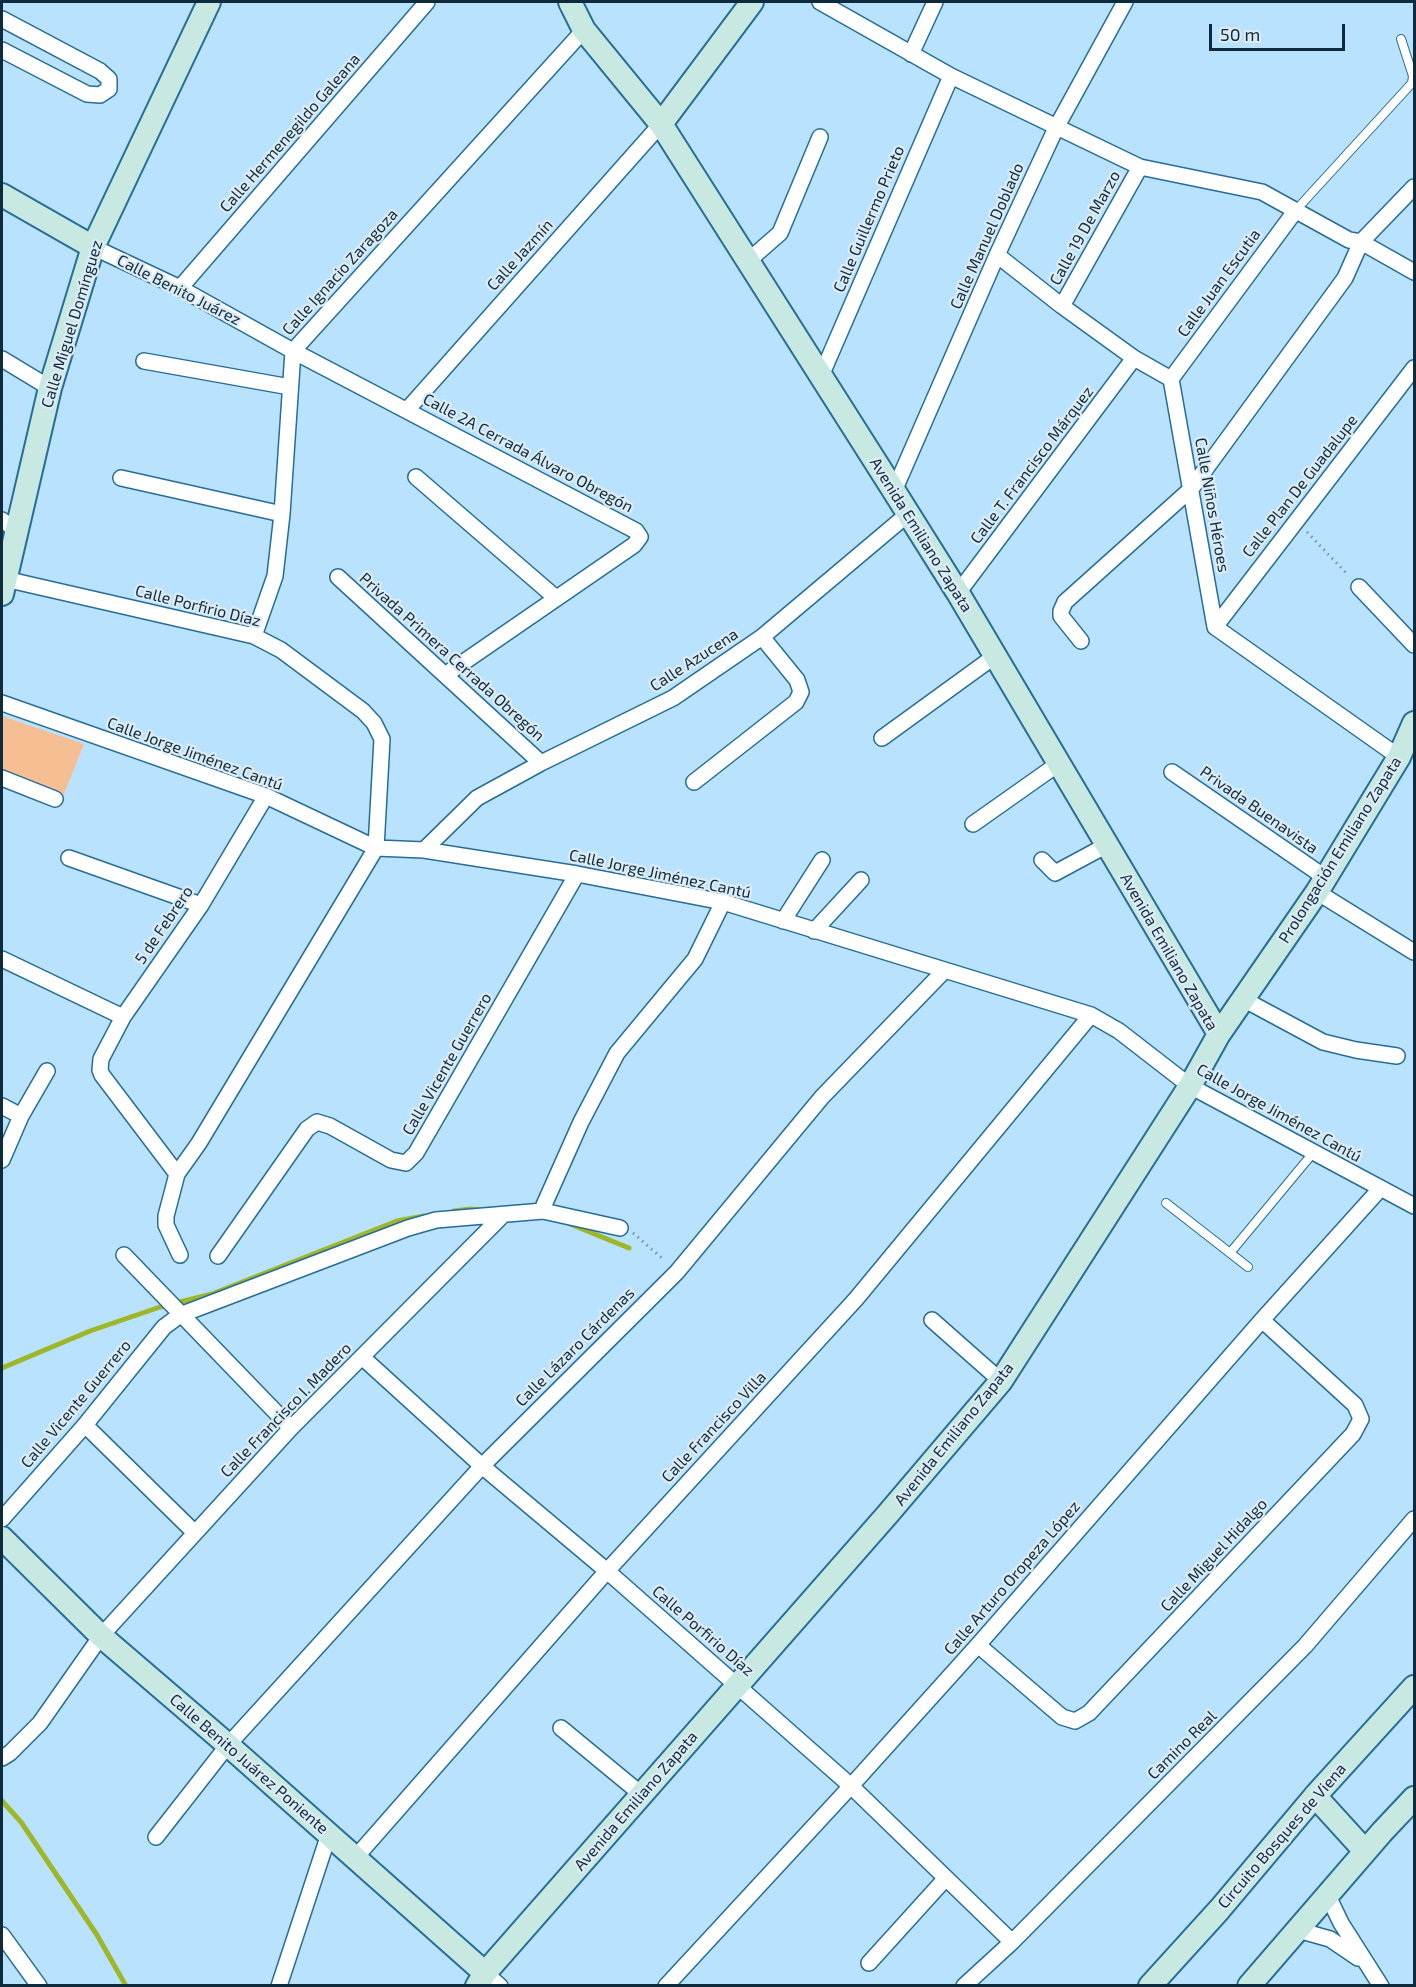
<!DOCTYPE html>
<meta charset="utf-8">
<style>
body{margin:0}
#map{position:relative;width:1416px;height:1987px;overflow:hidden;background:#b9e2fe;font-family:"Exo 2",sans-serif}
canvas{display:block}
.frame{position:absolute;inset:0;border:3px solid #0e2b3d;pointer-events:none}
.scale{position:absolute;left:1209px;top:24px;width:136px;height:27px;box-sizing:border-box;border:3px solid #0e2b3d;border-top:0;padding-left:8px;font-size:18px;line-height:21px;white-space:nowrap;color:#0e2b3d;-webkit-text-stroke:4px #ddebf4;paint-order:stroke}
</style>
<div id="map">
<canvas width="1416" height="1987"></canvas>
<div class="frame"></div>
<div class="scale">50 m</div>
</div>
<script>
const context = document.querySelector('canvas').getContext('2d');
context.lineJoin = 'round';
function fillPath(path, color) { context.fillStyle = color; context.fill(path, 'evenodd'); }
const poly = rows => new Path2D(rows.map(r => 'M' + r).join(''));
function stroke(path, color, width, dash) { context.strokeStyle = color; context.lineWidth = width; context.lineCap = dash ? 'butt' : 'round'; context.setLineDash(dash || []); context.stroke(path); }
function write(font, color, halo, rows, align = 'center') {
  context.font = font + ' "Exo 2",sans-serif'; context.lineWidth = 4.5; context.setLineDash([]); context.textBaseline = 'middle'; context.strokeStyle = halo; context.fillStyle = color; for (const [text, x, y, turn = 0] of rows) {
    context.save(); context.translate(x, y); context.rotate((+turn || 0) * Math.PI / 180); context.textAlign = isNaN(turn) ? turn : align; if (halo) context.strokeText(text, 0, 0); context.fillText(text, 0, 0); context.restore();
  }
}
fillPath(poly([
 [2,716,84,744,62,799,2,771]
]), '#f6be93');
stroke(poly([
 [454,1211,471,1209,480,1210],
 [570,1224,629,1248],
 [2,1368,90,1331,160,1307,212,1294,397,1221,424,1216],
 [2,1801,21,1822,97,1935,126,1986]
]), '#a0b629', 5);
const lane = poly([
 [1296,210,1412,83,1413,76,1401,39],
 [1166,1203,1248,1267],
 [1230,1253,1313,1153]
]);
const street = poly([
 [820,2,951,76,1140,167,1262,192,1349,240,1361,242,1414,272],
 [2,19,100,71,109,79,109,89,100,95,87,94,2,50],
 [911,54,935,2],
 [93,247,180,288,293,351,636,531,640,537,634,545,445,675],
 [997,255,1062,306,1134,358,1171,379,1215,627,1399,757],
 [748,261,780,233,820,137],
 [180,288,427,2],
 [1062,306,1140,167],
 [2,359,50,388],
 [144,361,290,387],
 [821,376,951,76],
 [1171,379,1296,210],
 [407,410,661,124],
 [416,477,556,598],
 [121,478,282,514],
 [894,491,997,255,1056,128,1125,2],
 [2,520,16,530],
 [338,577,541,763],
 [5,579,254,636,281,650,363,711,374,723,382,739,376,848,199,1143,177,1174,166,1216,166,1225,180,1255],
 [1359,587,1414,645],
 [958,593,1134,358],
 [1215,627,1414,368],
 [254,636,275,576,282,514,293,351,584,30],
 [1081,641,1061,616,1061,611,1065,602,1191,489,1345,278,1361,242,1414,187],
 [2,703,266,796,376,848,424,850,577,874,723,902,1091,1015,1119,1031,1190,1086,1414,1206],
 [882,738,995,656],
 [1172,772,1326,878],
 [2,778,55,799],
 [694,782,796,702,801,692,797,680,762,637],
 [973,824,1058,764],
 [424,850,477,798,541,763,673,698,762,637,908,514],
 [69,858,201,905],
 [1042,860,1055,873,1107,845],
 [1317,892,1414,952],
 [783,921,822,860],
 [814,931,861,880],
 [2,959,123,1017],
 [1243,999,1323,1042,1356,1050,1397,1056],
 [2,1106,21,1116],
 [2,1160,21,1116,47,1071],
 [177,1174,102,1075,100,1070,101,1059,123,1017,201,905,266,796],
 [543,1211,544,1205,581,1122,617,1053,695,959,723,902],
 [124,1255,291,1428],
 [218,1256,307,1129,317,1122,330,1126,391,1160,406,1163,416,1153,577,874],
 [932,1320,1001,1381],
 [362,1357,482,1466,607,1571,851,1786,1012,1942],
 [85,1425,195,1533],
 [2,1519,85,1425,164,1327,180,1315,408,1228,436,1220,543,1211,620,1228],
 [978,1645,1062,1717,1075,1721,1089,1713,1353,1434,1361,1419,1355,1405,1262,1320],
 [561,1728,641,1794],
 [2,1758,10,1753,40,1723,101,1636,291,1428,503,1215],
 [156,1837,228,1745,482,1466,677,1272,822,1097,944,971],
 [356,1857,607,1571,856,1299,1091,1015],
 [1328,1896,1341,1923,1381,1986],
 [1298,1930,1330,1939,1358,1958],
 [2,1935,39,1986],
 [869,1963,946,1878],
 [485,1973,500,1986],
 [279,1986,329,1834],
 [666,1986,851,1786,978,1645,1262,1320,1380,1189],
 [964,1986,1012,1942,1305,1646,1414,1519]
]);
const secondary = poly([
 [570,2,584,30,661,124,894,491,958,593,1219,1034],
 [661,124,752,2],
 [2,195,93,247],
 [2,594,50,388,93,247,209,2],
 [2,1538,101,1636,228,1745,485,1973],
 [1315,1796,1365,1851],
 [477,1986,485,1973,887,1515,1001,1381,1190,1086,1219,1034,1317,892,1399,757,1414,723],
 [1150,1986,1219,1910,1315,1796,1414,1687],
 [1249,1986,1382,1832,1414,1798]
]);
stroke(lane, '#266d97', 10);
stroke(street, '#266d97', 18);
stroke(secondary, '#266d97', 26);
stroke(poly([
 [1307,532,1348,575],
 [633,1233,664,1260]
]), '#7195ad', 3, [1.5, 4.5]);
stroke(lane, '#fff', 8);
stroke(street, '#fff', 15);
stroke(secondary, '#c8e8e2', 22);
write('16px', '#0e2b3d', '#ddebf4', [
 ["Calle Hermenegildo Galeana",290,133,-49],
 ["Calle Guillermo Prieto",869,219,-67],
 ["Calle 19 De Marzo",1085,228,-61],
 ["Calle Manuel Doblado",987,236,-66],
 ["Calle Jazmín",520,255,-48],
 ["Calle Ignacio Zaragoza",340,272,-48],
 ["Calle Juan Escutia",1219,283,-54],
 ["Calle Benito Juárez",179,290,27],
 ["Calle Miguel Domínguez",72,324,-73],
 ["Calle 2A Cerrada Álvaro Obregón",528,453,28],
 ["Calle T. Francisco Márquez",1032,465,-53],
 ["Calle Plan De Guadalupe",1300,486,-52],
 ["Calle Niños Héroes",1212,505,80],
 ["Avenida Emiliano Zapata",921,535,58],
 ["Calle Porfirio Díaz",198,606,14],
 ["Privada Primera Cerrada Obregón",452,657,42],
 ["Calle Azucena",694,660,-33],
 ["Calle Jorge Jiménez Cantú",195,754,20],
 ["Privada Buenavista",1259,810,35],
 ["Prolongación Emiliano Zapata",1340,850,-58],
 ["Calle Jorge Jiménez Cantú",660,874,12],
 ["5 de Febrero",164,925,-56],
 ["Avenida Emiliano Zapata",1169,952,60],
 ["Calle Vicente Guerrero",447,1064,-60],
 ["Calle Jorge Jiménez Cantú",1279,1113,29],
 ["Calle Lázaro Cárdenas",575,1347,-45],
 ["Calle Vicente Guerrero",76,1404,-50],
 ["Calle Francisco I. Madero",286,1410,-46],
 ["Calle Francisco Villa",714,1427,-47],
 ["Avenida Emiliano Zapata",954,1434,-51],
 ["Calle Miguel Hidalgo",1214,1555,-47],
 ["Calle Arturo Oropeza López",1012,1578,-49],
 ["Calle Porfirio Díaz",703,1631,41],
 ["Camino Real",1182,1745,-45],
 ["Calle Benito Juárez Poniente",249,1764,41],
 ["Avenida Emiliano Zapata",636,1801,-49],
 ["Circuito Bosques de Viena",1282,1836,-49]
]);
</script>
